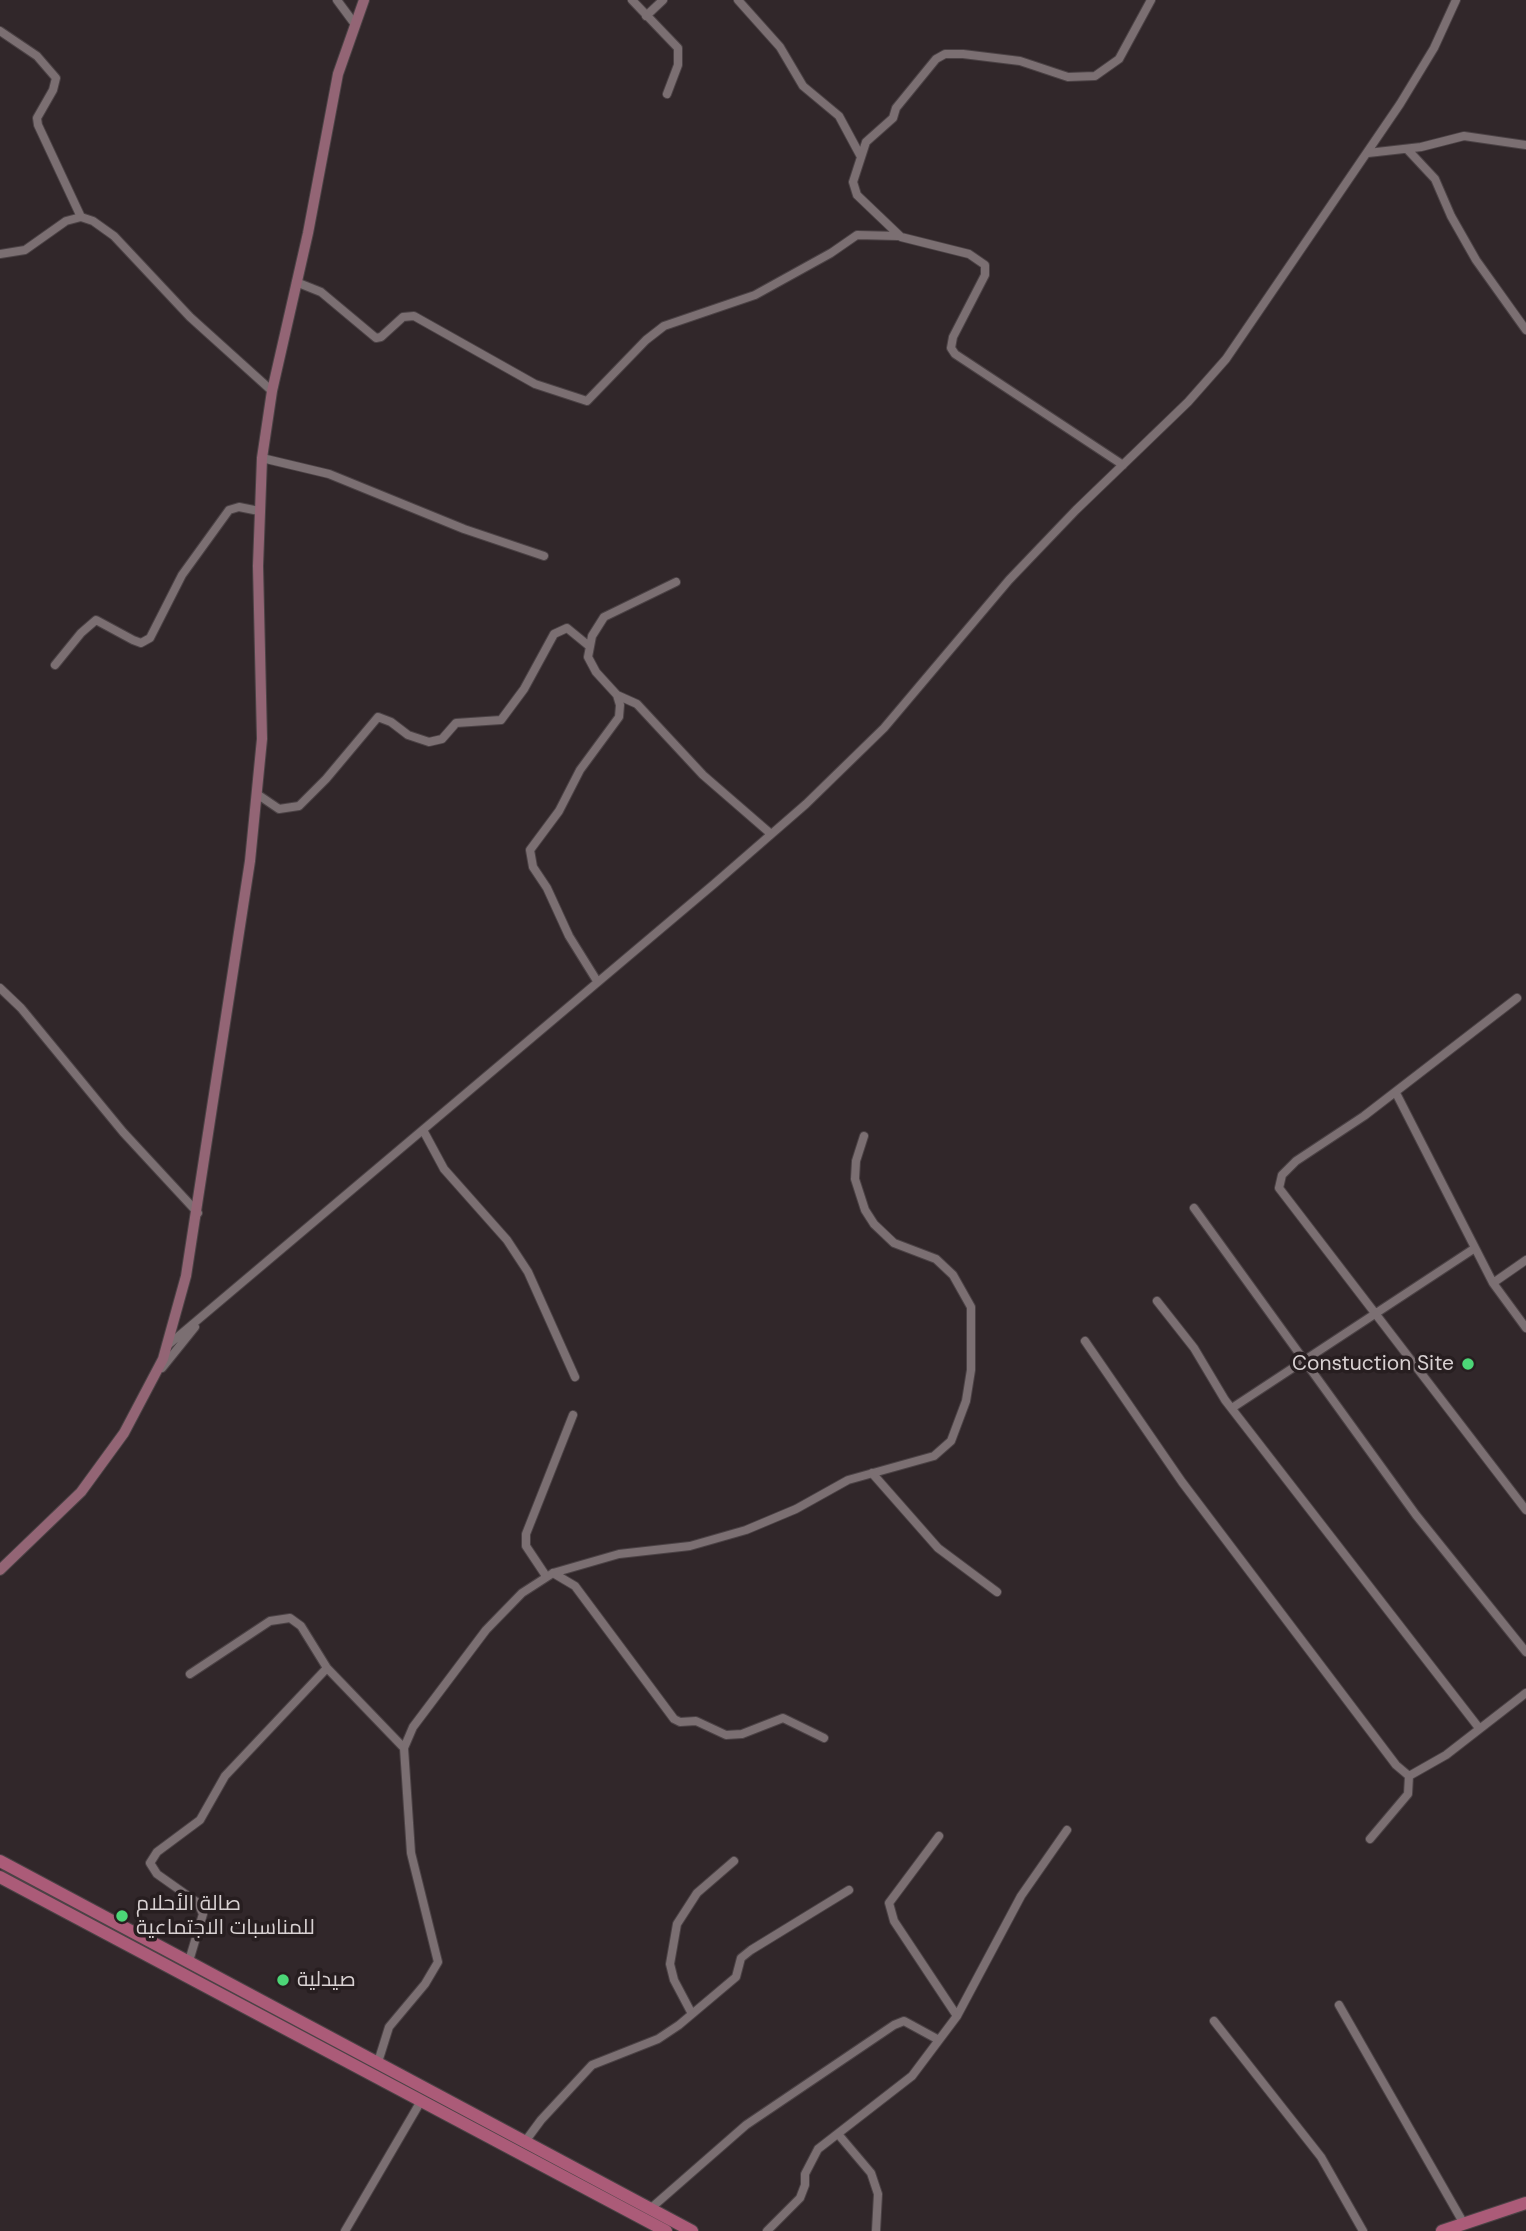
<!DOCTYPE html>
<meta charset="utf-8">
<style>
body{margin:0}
canvas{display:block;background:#31272a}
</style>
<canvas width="1526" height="2231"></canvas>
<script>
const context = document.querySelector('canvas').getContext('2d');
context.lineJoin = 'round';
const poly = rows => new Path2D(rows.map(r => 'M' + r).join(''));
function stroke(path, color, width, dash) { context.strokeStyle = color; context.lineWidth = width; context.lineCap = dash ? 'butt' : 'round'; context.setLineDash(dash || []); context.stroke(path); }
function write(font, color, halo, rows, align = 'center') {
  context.font = font + ' "DM Sans",Cairo,sans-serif'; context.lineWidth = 7; context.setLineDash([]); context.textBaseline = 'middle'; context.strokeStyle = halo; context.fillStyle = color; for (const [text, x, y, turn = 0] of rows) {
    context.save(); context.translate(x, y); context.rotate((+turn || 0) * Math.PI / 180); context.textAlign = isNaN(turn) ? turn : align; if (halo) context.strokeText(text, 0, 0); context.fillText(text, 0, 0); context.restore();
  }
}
const street = poly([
 [337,0,354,23],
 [632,0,678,48,678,65,667,94],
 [738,0,780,47,803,86,839,116,860,155],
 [646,16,663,0],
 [0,31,37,56,56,78,53,90,37,118,38,125,81,217],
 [1407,149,1435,179,1451,216,1476,260,1526,330],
 [1368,153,1421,147,1464,136,1526,145],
 [0,254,25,250,66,221,81,217,93,221,114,236,190,317,272,391],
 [296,282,321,292,376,338,381,337,403,317,414,316,535,384,587,401,646,340,664,326,755,295,831,253,857,235,898,236],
 [262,458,329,474,464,529,544,556],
 [1123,465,955,354,951,348,953,337,985,275,985,265,969,254,901,237,857,195,853,182,866,142,893,118,896,108,936,59,945,54,963,54,1020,61,1068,77,1095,76,1119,59,1151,0],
 [676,582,604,617,592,636,588,657,596,672,617,695,637,704,703,775,771,834],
 [55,665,81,633,96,620,133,640,141,643,150,638,182,575,229,510,239,507,259,511],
 [257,794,279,809,299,806,326,779,378,717,391,722,408,735,429,742,442,739,456,723,501,720,524,689,554,634,567,628,589,646],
 [597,981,569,936,547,888,533,867,530,850,559,811,580,770,619,717,620,705,617,695],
 [0,988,21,1008,123,1132,198,1213],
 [1517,998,1364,1116,1296,1161,1282,1175,1279,1188,1526,1510],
 [1396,1093,1493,1283,1526,1328],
 [423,1130,444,1169,507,1240,528,1272,575,1377],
 [1194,1208,1416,1515,1526,1652],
 [1493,1283,1526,1260],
 [1157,1301,1194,1348,1225,1400,1479,1728],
 [1085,1341,1182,1482,1396,1765,1409,1776],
 [168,1345,714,884,806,804,884,728,1009,580,1076,510,1188,402,1226,359,1400,104,1434,48,1456,0],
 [162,1368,195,1327],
 [1232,1408,1475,1248],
 [872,1473,938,1548,997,1592],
 [553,1573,575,1586,674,1719,680,1722,696,1721,726,1735,742,1734,783,1718,824,1738],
 [546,1576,526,1546,526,1534,573,1415],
 [190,1674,270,1621,290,1618,301,1626,327,1668,404,1748],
 [939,1836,889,1903,894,1921,957,2016],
 [1370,1839,1408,1794,1409,1776,1446,1755,1526,1693],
 [189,1961,203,1914,198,1903,157,1874,150,1863,157,1852,200,1820,225,1776,327,1668],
 [1339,2005,1464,2224],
 [692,2014,674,1980,670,1964,677,1924,697,1893,734,1861],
 [1214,2021,1321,2157,1363,2231],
 [378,2062,389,2027,425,1984,438,1962,411,1853,404,1748,413,1727,486,1630,522,1593,553,1573,619,1554,690,1546,746,1530,796,1509,848,1480,934,1456,951,1441,966,1401,971,1370,971,1307,953,1275,936,1259,894,1243,874,1224,865,1210,855,1179,856,1161,864,1136],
 [838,2134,871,2173,878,2194,876,2231],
 [524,2143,541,2120,592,2065,658,2039,679,2025,736,1977,741,1958,751,1950,849,1890],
 [650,2209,746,2125,894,2025,904,2021,937,2039],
 [345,2231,421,2101],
 [767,2231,800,2198,805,2185,805,2174,818,2149,912,2076,957,2016,1021,1896,1067,1830]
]);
const secondary = poly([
 [0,1570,81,1492,124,1433,163,1359,186,1276,250,861,262,739,258,566,262,458,272,391,308,233,338,74,364,0]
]);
const primary = poly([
 [0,1861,692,2231],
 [0,1877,666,2231],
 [1442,2231,1526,2203]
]);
stroke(street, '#4b4245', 10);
stroke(secondary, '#4b4245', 12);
stroke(primary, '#4b4245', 14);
stroke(street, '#7b6f72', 8);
stroke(secondary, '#936575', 10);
stroke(primary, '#ab5b78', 12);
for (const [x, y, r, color] of [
 [1468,1364,7,"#4cd677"],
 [122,1916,7,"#4cd677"],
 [283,1980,7,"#4cd677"]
]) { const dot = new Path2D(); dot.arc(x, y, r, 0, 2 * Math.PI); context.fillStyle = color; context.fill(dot); stroke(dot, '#271e20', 2.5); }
write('21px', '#d8d1d2', '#271e20', [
 ["Constuction Site",1454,1364,"right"],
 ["صالة الأحلام",136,1904],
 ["للمناسبات الاجتماعية",136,1928],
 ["صيدلية",297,1980]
], 'left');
</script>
